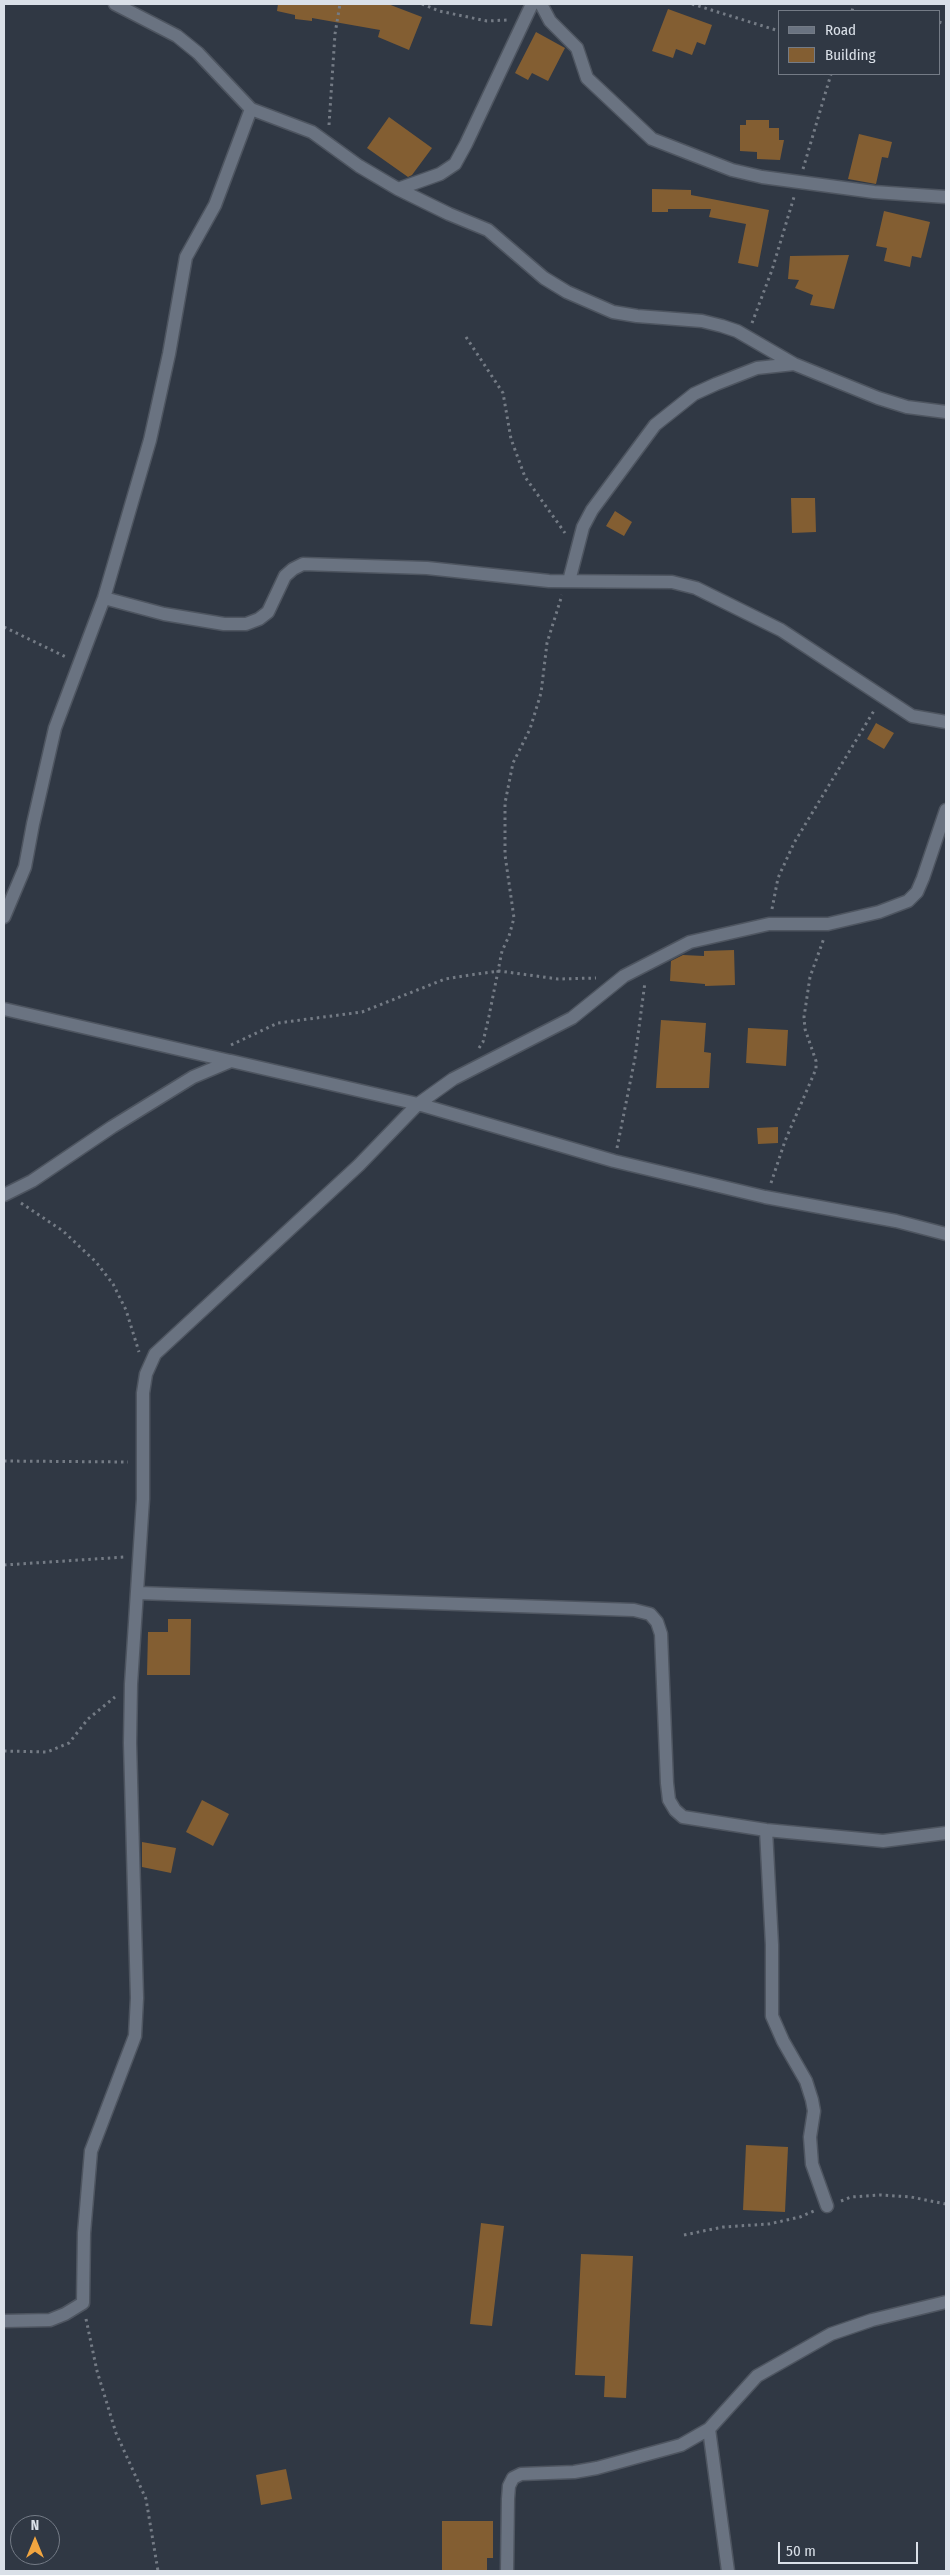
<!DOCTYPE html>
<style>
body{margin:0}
#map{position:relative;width:950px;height:2575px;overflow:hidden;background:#303844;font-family:"Fira Sans Condensed",sans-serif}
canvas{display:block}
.frame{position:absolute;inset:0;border:5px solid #dae0e8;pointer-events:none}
.legend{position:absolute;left:778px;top:10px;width:162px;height:65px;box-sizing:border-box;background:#303844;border:1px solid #747b86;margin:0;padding:6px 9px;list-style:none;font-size:15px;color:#dae0e8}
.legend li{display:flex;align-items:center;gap:10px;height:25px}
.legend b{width:25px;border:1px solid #747b86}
.north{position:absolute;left:10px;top:2515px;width:50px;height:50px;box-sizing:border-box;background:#303844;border:1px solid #747b86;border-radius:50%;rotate:0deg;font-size:14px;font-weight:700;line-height:20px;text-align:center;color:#dae0e8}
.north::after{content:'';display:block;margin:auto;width:18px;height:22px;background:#f1a540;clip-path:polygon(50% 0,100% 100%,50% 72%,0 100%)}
.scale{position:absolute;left:778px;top:2542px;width:140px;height:22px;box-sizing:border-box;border:2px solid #dae0e8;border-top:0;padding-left:6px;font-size:15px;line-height:18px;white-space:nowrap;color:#dae0e8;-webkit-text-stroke:4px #303844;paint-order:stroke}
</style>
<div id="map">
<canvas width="950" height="2575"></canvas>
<div class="frame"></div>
<ul class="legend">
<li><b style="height:6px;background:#6a7381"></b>Road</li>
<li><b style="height:14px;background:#835e32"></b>Building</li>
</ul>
<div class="north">N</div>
<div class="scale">50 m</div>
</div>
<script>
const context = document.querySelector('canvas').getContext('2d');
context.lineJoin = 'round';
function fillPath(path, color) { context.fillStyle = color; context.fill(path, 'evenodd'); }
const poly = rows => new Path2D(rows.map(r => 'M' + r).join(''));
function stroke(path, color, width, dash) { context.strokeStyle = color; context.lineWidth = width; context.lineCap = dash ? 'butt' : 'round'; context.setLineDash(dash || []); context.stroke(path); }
fillPath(poly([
 [278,4,388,4,422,17,409,50,378,37,380,30,312,18,312,21,295,19,295,15,277,11],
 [668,9,712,25,705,45,697,42,692,55,676,49,673,58,652,51],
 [536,32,565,48,548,81,532,73,528,80,515,73],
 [389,117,432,148,412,175,408,177,367,148],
 [746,120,769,120,769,128,779,128,779,140,784,140,780,160,757,159,757,152,740,151,740,125,746,125],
 [859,134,892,142,888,158,882,157,876,184,848,179],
 [652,189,691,190,691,195,769,210,758,267,738,263,746,224,709,217,711,209,668,209,668,212,652,212],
 [884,211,930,222,921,258,912,256,910,267,884,261,887,248,876,246],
 [849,255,834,309,810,305,813,295,795,288,799,280,788,279,790,256],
 [791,498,815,498,816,532,792,533],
 [615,511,632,522,624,536,606,526],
 [876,723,894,733,884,749,867,739],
 [734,950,735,985,705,986,705,984,670,981,671,961,683,955,704,956,704,951],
 [661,1020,706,1023,704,1052,711,1053,709,1088,656,1088],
 [748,1028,788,1030,786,1066,746,1063],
 [778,1127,778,1143,758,1144,757,1128],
 [168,1619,191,1619,190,1675,147,1675,148,1632,168,1632],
 [202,1800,229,1814,213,1846,186,1832],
 [142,1842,176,1848,171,1873,142,1867],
 [746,2145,788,2147,785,2212,743,2210],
 [481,2223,504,2226,492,2326,470,2324],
 [581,2254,633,2256,626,2398,604,2397,605,2376,575,2375],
 [286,2469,292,2499,261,2505,256,2475],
 [442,2521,493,2521,493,2558,487,2558,487,2571,442,2571]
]), '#835e32');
const minor = poly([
 [115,4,177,36,198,53,251,109,312,132,359,166,398,189,449,214,488,230,544,278,567,292,613,312,637,316,702,321,722,326,737,331,794,364,878,398,907,407,946,412],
 [541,4,550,21,577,48,587,78,652,139,732,170,762,177,874,192,946,197],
 [398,189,440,174,455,164,466,144,532,4],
 [569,581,583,527,592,510,655,425,694,394,716,384,757,368,794,364],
 [104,598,164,614,224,624,246,624,259,619,268,612,285,576,293,569,303,564,427,568,549,581,672,582,696,588,781,630,912,716,946,722],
 [4,917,25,867,33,824,55,728,104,598,150,440,169,354,186,257,215,205,251,109],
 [4,1009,230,1061],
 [4,1195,32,1181,112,1127,193,1077,231,1061,418,1104,614,1161,765,1197,896,1221,946,1234],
 [138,1593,634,1610,650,1614,657,1622,661,1634,667,1783,669,1800,675,1810,683,1817,766,1830,883,1841,946,1833],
 [766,1830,772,1945,772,2016,783,2041,806,2081,812,2100,814,2111,810,2137,812,2164,827,2206],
 [4,2321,50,2320,65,2314,83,2303,84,2233,91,2151,135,2036,137,1998,130,1743,131,1684,143,1499,143,1393,146,1374,155,1354,359,1165,418,1104,453,1079,572,1018,624,976,690,942,769,924,828,924,879,912,908,901,917,892,923,878,946,810],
 [709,2429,728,2571],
 [507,2571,508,2499,509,2486,513,2478,521,2474,574,2472,597,2468,681,2445,709,2429,757,2376,831,2334,872,2320,946,2302]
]);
stroke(minor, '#4e5560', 15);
stroke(poly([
 [422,4,439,11,487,21,507,20],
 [692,4,779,31],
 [852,11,854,4],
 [939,22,946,24],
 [329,125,335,34,340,4],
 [803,169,831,74],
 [752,323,772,270,794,197],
 [466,337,503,393,511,439,525,477,565,533],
 [4,627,66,657],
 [772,909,778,878,794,843,875,709],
 [231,1045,278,1023,362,1012,445,979,470,975,499,971,558,979,596,978],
 [479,1048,483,1042,489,1016,502,951,509,936,514,918,505,855,505,803,513,763,530,729,541,693,547,643,562,595],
 [617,1148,635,1058,645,982],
 [771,1183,785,1141,816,1069,816,1061,805,1029,804,1017,810,977,824,938],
 [21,1203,63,1231,96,1262,113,1284,126,1310,139,1352],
 [4,1461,128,1462],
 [4,1565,125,1557],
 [4,1751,47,1752,69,1743,88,1719,115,1697],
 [841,2201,851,2197,880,2195,911,2197,946,2204],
 [684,2235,723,2227,769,2224,800,2217,814,2211],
 [86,2319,97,2371,116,2433,146,2499,158,2571]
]), '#747b85', 3, [2.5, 4]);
stroke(minor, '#6a7381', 12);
</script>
